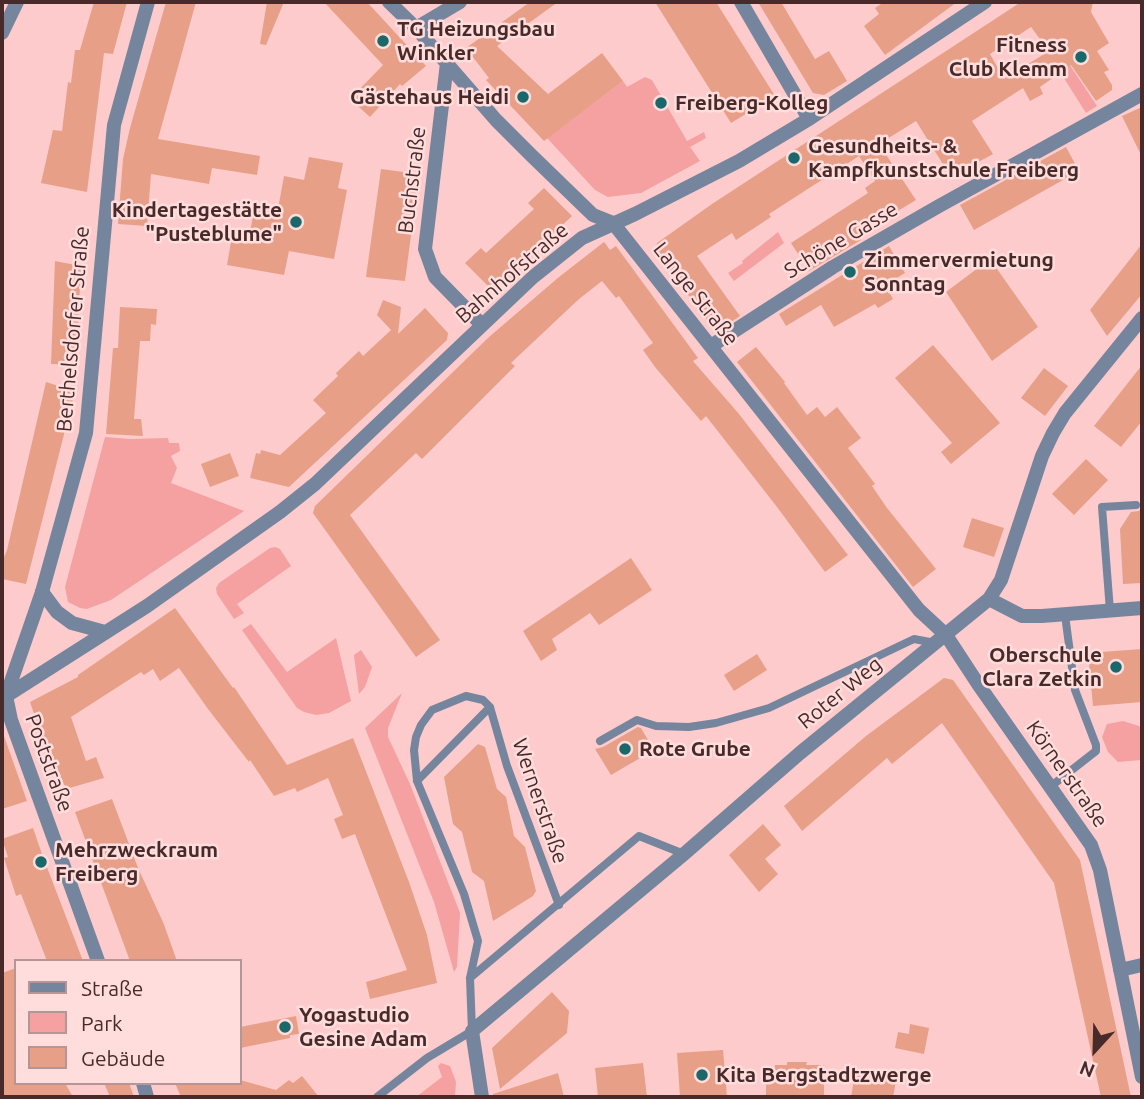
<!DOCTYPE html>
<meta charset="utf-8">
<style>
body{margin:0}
#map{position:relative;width:1144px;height:1099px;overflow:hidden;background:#fdcbcb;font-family:Ubuntu,sans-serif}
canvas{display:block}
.frame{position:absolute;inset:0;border:4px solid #492a2b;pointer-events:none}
.legend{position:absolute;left:14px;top:959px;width:228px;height:126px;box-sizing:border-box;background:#fdd;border:2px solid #b69596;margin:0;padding:9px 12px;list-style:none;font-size:21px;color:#492a2b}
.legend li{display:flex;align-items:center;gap:14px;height:35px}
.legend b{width:35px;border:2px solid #b69596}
.north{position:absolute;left:1060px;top:1015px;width:70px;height:70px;-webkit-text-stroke:5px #fdd;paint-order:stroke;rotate:202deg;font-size:19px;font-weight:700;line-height:28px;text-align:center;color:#492a2b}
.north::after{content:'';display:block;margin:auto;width:24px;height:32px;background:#492a2b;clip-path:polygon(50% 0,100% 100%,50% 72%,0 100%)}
</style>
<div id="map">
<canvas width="1144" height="1099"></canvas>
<div class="frame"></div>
<ul class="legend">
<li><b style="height:9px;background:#75859e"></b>Straße</li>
<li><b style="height:19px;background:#f5a0a1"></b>Park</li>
<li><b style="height:19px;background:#e89f88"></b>Gebäude</li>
</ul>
<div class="north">N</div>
</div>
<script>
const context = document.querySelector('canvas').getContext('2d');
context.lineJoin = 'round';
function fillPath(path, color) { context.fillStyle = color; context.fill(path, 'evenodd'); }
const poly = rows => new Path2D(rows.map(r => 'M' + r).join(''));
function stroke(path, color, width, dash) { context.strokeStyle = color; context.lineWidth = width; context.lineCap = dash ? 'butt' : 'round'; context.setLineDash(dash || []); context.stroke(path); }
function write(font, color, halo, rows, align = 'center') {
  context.font = font + ' Ubuntu,sans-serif'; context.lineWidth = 5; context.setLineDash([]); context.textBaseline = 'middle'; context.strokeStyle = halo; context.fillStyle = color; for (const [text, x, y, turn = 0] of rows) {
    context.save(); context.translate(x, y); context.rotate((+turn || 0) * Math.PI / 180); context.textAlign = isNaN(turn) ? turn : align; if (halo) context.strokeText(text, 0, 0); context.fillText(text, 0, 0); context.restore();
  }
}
fillPath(poly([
 [1052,38,1097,106,1086,113,1043,45],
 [645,77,652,80,687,141,704,132,706,138,690,147,700,161,641,193,608,197,595,190,547,138,623,81,627,87],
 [778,232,784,243,734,281,728,273,743,263,742,261],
 [105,437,130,439,168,438,169,443,179,443,180,451,171,456,177,468,171,483,244,511,111,600,87,609,80,608,68,602,65,587],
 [275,547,280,549,291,566,237,604,244,613,234,619,217,594,216,588,219,583,270,548],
 [251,624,287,672,336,638,351,701,329,713,316,715,304,712,297,708,242,630],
 [361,650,372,667,365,687,359,694,354,655],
 [402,693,388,728,388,737,410,784,460,913,457,967,454,972,434,902,365,728],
 [1123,721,1139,726,1142,730,1141,760,1118,762,1108,752,1102,737,1107,724],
 [441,1063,450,1066,456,1082,455,1097,416,1097,442,1077,438,1066]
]), '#f5a0a1');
fillPath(poly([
 [94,2,127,2,113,54,104,53,87,192,41,183,53,130,62,131,68,82,71,83,75,50,80,50],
 [166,2,196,2,158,139,260,156,257,175,212,168,209,184,151,174,147,226,118,224,123,159,130,128],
 [267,2,284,2,266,45,260,44],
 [324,2,367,2,426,66,402,86,400,84,370,117,350,99,383,65],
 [530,2,558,2,497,46,548,94,602,53,623,81,544,141,486,80,489,78,466,48],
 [655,2,716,2,775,96,731,123],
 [758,2,781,2,815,59,829,51,847,81,824,95,813,93],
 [884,2,957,2,885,55,864,26,879,14,875,8],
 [1021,2,1093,2,1091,12,1109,43,1097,51,1109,70,1104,72,1112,85,1112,90,1096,101,1071,65,1040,87,1043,94,1030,101,1023,88,972,121,993,154,951,177,916,121,879,144,916,200,858,235,861,240,809,271,791,243,868,193,865,188,875,181,859,156,769,214,771,217,736,240,732,233,697,256,740,316,716,332,656,252,657,243,712,204],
 [1031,27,1049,51,1004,79,990,54],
 [1142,107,1142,157,1122,116],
 [1066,147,1079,171,974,230,960,205],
 [309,157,343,163,338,188,347,190,334,259,289,251,284,275,227,265,232,236,249,239,255,204,278,209,284,176,304,180],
 [381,169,419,174,405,281,366,277],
 [544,188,572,216,497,287,489,287,465,263,481,248,486,253,534,209,528,203],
 [604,242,610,250,616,246,698,358,693,361,739,414,848,555,825,572,777,507,706,416,701,421,655,367,643,350,653,343,619,296,616,298,602,281,579,299,511,363,515,366,422,459,416,453,350,515,440,640,416,657,313,513,315,506,489,337,559,277],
 [1142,244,1142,294,1107,336,1090,310],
 [889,246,905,273,885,285,893,299,878,308,875,304,834,327,821,305,786,326,779,314],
 [990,259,1038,327,992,361,946,292],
 [55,261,81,266,76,365,51,364],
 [383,300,401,307,398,334,425,308,448,333,447,340,289,487,250,478,256,453,260,454,261,450,280,455,326,413,313,400,338,376,336,373,359,351,363,356,391,330,377,315],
 [120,307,157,309,156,325,151,324,150,341,140,341,134,419,141,419,143,436,106,434,113,348,118,348],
 [933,345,1000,423,951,464,941,452,952,443,895,378],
 [756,347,785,382,784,383,807,415,817,407,825,417,837,407,861,438,848,448,875,484,872,486,887,508,936,569,913,587,737,362],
 [1142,365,1142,421,1121,447,1094,426],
 [1044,368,1068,386,1045,416,1021,398],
 [46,382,75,391,26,584,2,579,2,562,7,550],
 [230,453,239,476,210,487,201,464],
 [1086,459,1108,480,1074,515,1052,494],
 [1142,507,1142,583,1123,584,1120,529,1131,512,1139,511],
 [972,518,1004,528,994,557,963,547],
 [631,558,652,590,599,625,590,613,552,639,557,650,541,661,523,631],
 [175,608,233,688,234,687,287,765,353,738,409,882,427,935,437,983,370,999,366,982,407,970,355,834,342,839,334,819,343,815,328,778,297,792,295,788,274,796,250,760,249,762,208,709,179,668,160,681,153,669,144,675,141,672,71,717,86,761,96,757,104,778,66,789,59,772,55,774,30,702,78,677,78,675],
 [1142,649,1142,702,1093,706,1088,653],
 [757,654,767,670,734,691,724,675],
 [944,678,953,680,1080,860,1131,1097,1101,1097,1054,883,942,723,892,764,887,758,802,831,784,806,866,736],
 [638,727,641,728,654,750,611,775,595,749,603,747],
 [4,736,27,801,2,809,2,737],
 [478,744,485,747,497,789,506,797,514,836,525,847,536,891,533,896,493,921,484,881,472,872,462,832,453,824,444,777],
 [112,799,138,868,163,922,177,961,130,961,75,812],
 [763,824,781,845,765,859,778,874,759,892,729,855],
 [33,828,43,857,83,961,47,961,21,894,16,896,4,858,8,857,2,839],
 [16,968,16,1083,65,1083,73,1097,2,1097,2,973],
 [552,992,569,1011,567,1033,500,1089,492,1048],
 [296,1016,299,1034,290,1035,290,1038,240,1048,240,1027],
 [910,1024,929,1028,924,1054,895,1048,898,1032,909,1034],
 [723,1050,727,1097,680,1097,677,1053],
 [787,1062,807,1062,806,1065,824,1065,824,1096,766,1096,766,1081,775,1081,775,1065,787,1065],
 [643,1063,647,1097,598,1097,595,1068],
 [856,1069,887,1075,886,1079,896,1081,893,1097,851,1097],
 [558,1073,564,1097,493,1097,493,1094],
 [302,1076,319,1097,181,1097,175,1083,240,1083,240,1080,276,1090,289,1080,293,1083],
 [104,1083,129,1083,134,1097,110,1097]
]), '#e89f88');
stroke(poly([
 [1110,611,1102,507,1136,505],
 [600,741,637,720,656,726,689,727,716,723,769,708,914,639,935,643],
 [417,781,490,707],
 [1050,787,1096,751,1096,745,1075,690,1065,615],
 [470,978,639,836,684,854],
 [377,1097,427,1058,472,1031,470,978,478,941,464,894,417,781,414,750,416,737,421,725,432,710,466,696,483,700,490,707,507,766,559,905]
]), '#75859e', 8);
stroke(poly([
 [389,2,416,28,496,120,532,156,593,215,613,223,919,610,946,635,978,684,1091,845,1100,870,1142,1077],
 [741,2,809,119],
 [416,28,460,2],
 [2,33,17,2],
 [447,63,425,249,435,277,481,324],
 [711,346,833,267,939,206,1142,94],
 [42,592,57,612,72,623,105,632],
 [989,599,1022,616,1042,616,1142,608],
 [98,961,11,720,6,696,147,606,280,512,315,484,533,277,582,238,635,214,739,161,809,119,985,2],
 [1120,970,1142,965],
 [143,1083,147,1097],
 [482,1097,472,1031,684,854,800,753,989,599,1001,580,1042,456,1053,433,1065,413,1142,318]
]), '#75859e', 14);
stroke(poly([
 [2,700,6,696,42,592,86,433,114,125,148,2]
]), '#75859e', 14);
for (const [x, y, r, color] of [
 [383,41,7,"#1a686a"],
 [1081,57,7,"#1a686a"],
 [523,97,7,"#1a686a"],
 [661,103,7,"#1a686a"],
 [794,158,7,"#1a686a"],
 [296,222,7,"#1a686a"],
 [850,272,7,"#1a686a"],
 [1116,667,7,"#1a686a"],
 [625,749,7,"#1a686a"],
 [41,862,7,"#1a686a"],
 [285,1027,7,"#1a686a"],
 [702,1075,7,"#1a686a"]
]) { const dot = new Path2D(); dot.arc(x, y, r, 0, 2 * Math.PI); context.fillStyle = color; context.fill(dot); stroke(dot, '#fdd', 2.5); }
write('bold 21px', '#492a2b', '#fdd', [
 ["TG Heizungsbau",397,29],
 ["Winkler",397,53],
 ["Fitness",1067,45,"right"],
 ["Club Klemm",1067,69,"right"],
 ["Gästehaus Heidi",509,97,"right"],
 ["Freiberg-Kolleg",675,103],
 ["Gesundheits- &",808,146],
 ["Kampfkunstschule Freiberg",808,170],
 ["Kindertagestätte",282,210,"right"],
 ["\"Pusteblume\"",282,234,"right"],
 ["Zimmervermietung",864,260],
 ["Sonntag",864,284],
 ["Oberschule",1102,655,"right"],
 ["Clara Zetkin",1102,679,"right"],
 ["Rote Grube",639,749],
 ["Mehrzweckraum",55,850],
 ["Freiberg",55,874],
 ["Yogastudio",299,1015],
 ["Gesine Adam",299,1039],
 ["Kita Bergstadtzwerge",716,1075]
], 'left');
write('21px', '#492a2b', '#fdd', [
 ["Buchstraße",412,180,-83],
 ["Schöne Gasse",841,240,-31],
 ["Bahnhofstraße",512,273,-41],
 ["Lange Straße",696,294,52],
 ["Berthelsdorfer Straße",73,329,-85],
 ["Roter Weg",840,693,-39],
 ["Poststraße",49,763,70],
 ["Körnerstraße",1067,774,55],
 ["Wernerstraße",540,801,71]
]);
</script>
